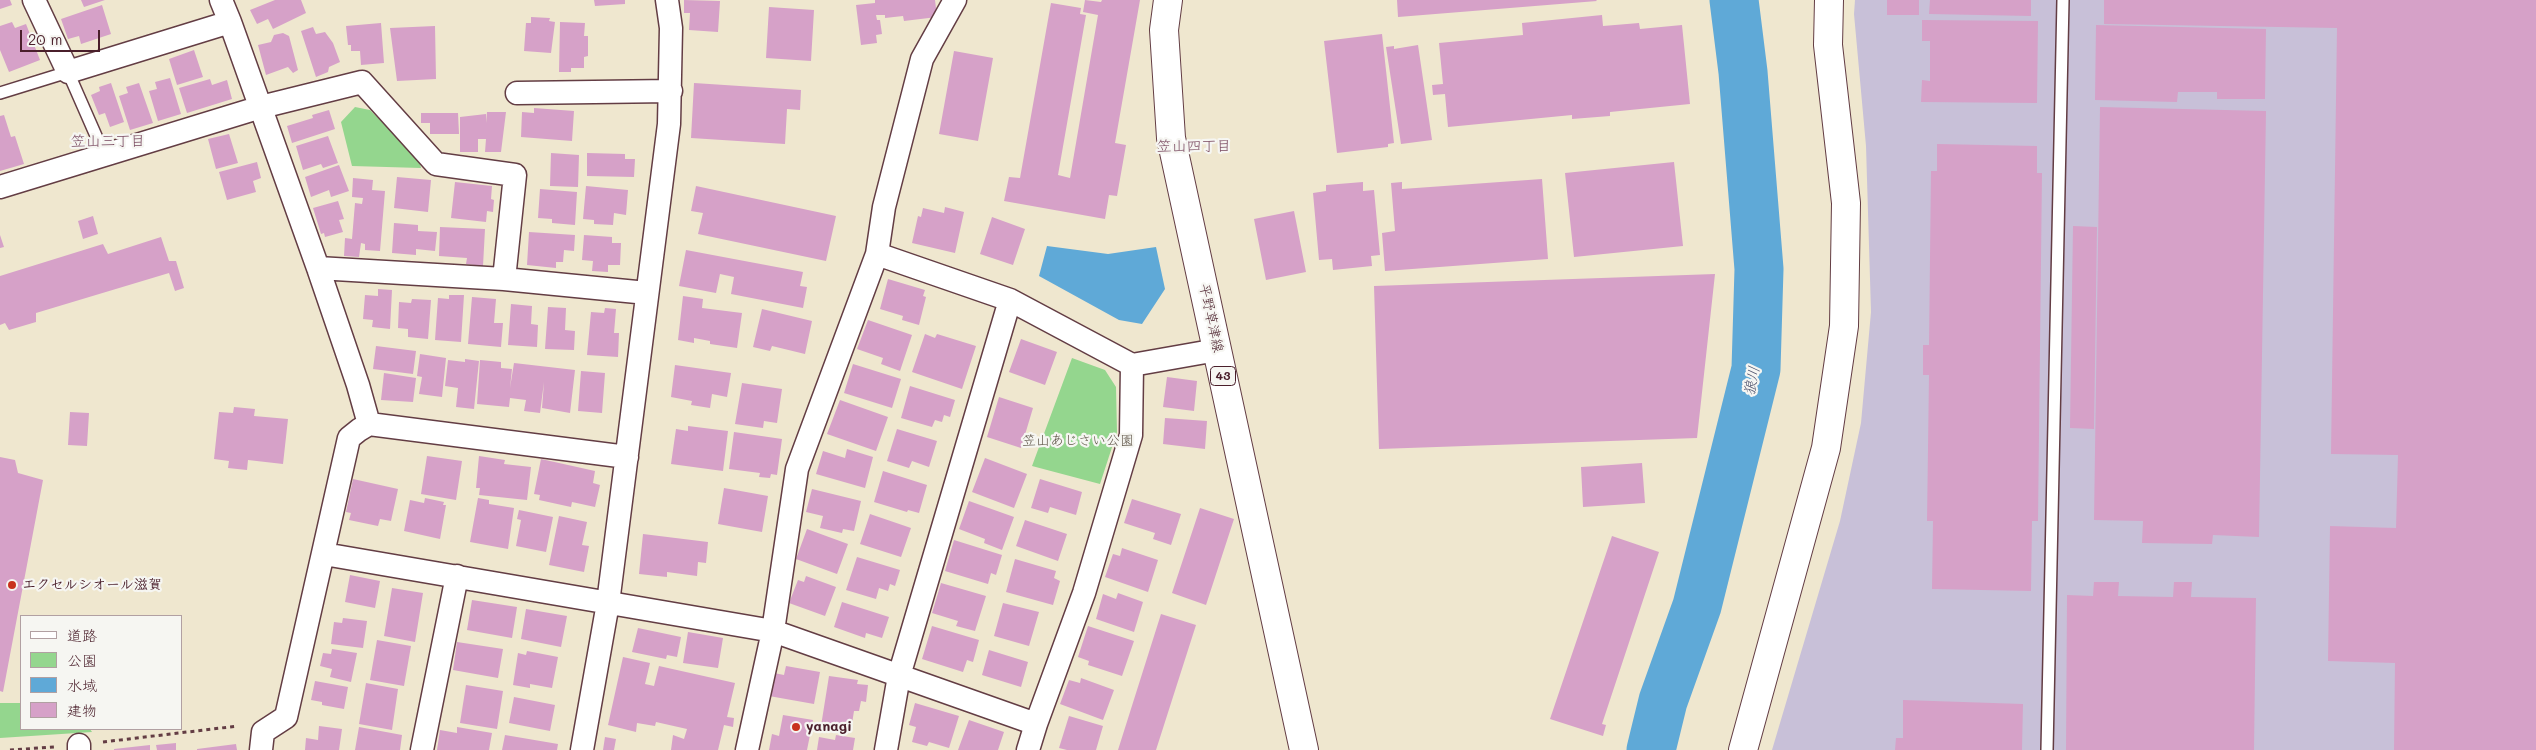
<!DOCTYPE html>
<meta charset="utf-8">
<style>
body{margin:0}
#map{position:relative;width:2536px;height:750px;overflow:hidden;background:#efe7cf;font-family:Mali,"Klee One",sans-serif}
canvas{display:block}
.legend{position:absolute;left:20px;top:615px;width:162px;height:115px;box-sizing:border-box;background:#f6f6f2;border:1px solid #b1a0a2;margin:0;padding:6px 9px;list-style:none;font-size:15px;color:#4a1f2b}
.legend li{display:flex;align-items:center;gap:10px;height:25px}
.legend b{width:25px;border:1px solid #b1a0a2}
.scale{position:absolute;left:20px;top:30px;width:80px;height:22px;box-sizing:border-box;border:2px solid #4a1f2b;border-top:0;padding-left:6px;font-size:15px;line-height:18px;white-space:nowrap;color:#4a1f2b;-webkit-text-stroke:4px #f6f6f2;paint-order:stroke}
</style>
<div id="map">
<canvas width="2536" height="750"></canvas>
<ul class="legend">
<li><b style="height:6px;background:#fff"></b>道路</li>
<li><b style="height:14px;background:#94d68e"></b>公園</li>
<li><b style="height:14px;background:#5fa9d7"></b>水域</li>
<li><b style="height:14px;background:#d6a1c8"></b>建物</li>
</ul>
<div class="scale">20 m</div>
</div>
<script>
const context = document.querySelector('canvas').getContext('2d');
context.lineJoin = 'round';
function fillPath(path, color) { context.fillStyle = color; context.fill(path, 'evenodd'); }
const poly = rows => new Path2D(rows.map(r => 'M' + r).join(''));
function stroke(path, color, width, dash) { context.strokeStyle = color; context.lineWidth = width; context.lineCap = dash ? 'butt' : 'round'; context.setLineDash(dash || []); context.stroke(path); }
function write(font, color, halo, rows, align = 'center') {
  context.font = font + ' Mali,"Klee One",sans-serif'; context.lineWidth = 4.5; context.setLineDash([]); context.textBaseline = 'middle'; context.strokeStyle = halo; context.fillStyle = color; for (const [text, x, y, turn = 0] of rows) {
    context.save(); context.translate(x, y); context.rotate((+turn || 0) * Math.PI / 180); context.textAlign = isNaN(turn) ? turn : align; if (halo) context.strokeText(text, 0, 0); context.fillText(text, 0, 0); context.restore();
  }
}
fillPath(poly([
 [1855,0,2536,0,2536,750,1772,750,1840,521,1861,423,1871,312,1866,146,1854,14]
]), '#c8c0d8');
fillPath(poly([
 [355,107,370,110,419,159,421,168,352,166,341,122],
 [1072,358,1105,370,1116,387,1117,432,1100,484,1032,466],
 [0,703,21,703,21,729,90,729,92,732,0,738]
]), '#94d68e');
fillPath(poly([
 [1047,246,1108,254,1156,247,1165,289,1142,324,1119,320,1039,276]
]), '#5fa9d7');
stroke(poly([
 [1651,750,1663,701,1697,606,1756,369,1759,269,1743,72,1734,0]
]), '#5fa9d7', 49);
fillPath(poly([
 [0,0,10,0,12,5,0,9],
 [81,0,105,0,84,7],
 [275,0,301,0,306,13,273,29,268,19,257,24,250,10],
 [594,0,625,0,625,4,595,6],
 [684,0,720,1,718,32,689,30,690,13,684,13],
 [875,0,935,0,937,17,904,21,903,16,885,18,885,15,876,15,877,20,880,20,882,34,876,35,877,43,861,45,856,5,875,3],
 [1085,0,1101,2,1102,0,1140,0,1115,143,1126,145,1117,196,1109,195,1105,219,1004,201,1009,177,1020,178,1051,3,1081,8,1080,14,1086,15,1058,175,1070,178,1098,15,1083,12],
 [1397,0,1596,0,1597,1,1398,17],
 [1887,0,1919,0,1919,15,1887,15],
 [1930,0,2031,0,2031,16,1929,14],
 [2104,0,2536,0,2536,750,2394,750,2395,663,2328,661,2330,526,2396,528,2398,455,2331,454,2337,28,2104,24],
 [102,5,111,34,81,44,79,36,68,39,61,19],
 [769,7,814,10,811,61,766,58],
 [1602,15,1603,26,1639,23,1640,29,1682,25,1690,104,1610,112,1610,116,1572,119,1572,115,1448,127,1445,94,1433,95,1432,85,1443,84,1439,43,1523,35,1522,23],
 [531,17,550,18,549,21,555,22,551,53,524,51,526,23,531,23],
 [1922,20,2038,21,2037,103,1921,102,1922,80,1930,81,1930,41,1922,41],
 [12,22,15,28,26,24,40,60,9,72,0,50,0,26],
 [560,22,585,23,584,36,588,36,588,56,584,57,584,68,571,68,571,72,559,72],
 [381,23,384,63,361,65,360,51,351,51,351,45,348,45,346,26],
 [2096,25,2266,29,2265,99,2217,99,2217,92,2178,92,2177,102,2095,100],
 [435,26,436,79,397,81,390,28],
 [313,27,316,34,325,32,333,43,340,62,329,67,328,72,316,77,301,31],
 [283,33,289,36,298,70,293,73,288,67,266,75,258,45,271,42,274,35],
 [1382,34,1394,143,1388,144,1388,147,1337,153,1324,41],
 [1418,45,1432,140,1401,144,1386,47,1394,46,1394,49],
 [194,50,203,77,177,85,169,59],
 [954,51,993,58,978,141,939,134],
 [170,78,181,114,158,121,149,91,157,89,155,82],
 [210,79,212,85,227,80,232,99,187,113,179,88],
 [111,83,124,122,110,127,105,113,99,115,91,95,100,91,99,87],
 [139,83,153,123,130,130,119,96,128,93,126,87],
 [694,83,801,90,800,110,787,109,785,144,691,138],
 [2100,107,2266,111,2259,537,2213,535,2212,544,2142,543,2143,521,2094,520],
 [534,108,574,111,572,141,521,137,522,112,534,113],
 [329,110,335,129,292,143,287,126,313,118,312,115],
 [487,112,506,112,501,152,485,152,486,139,478,139,478,152,460,152,460,117,486,114,486,123],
 [421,113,458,113,459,134,430,134,430,123,421,123],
 [4,115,11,137,15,136,24,164,0,171,0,116],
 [229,134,238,163,216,169,208,139],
 [328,136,338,163,323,168,321,164,303,170,296,146],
 [1937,144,2037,146,2037,173,2042,173,2038,521,2032,521,2031,591,1932,589,1933,521,1927,521,1929,375,1923,375,1923,345,1929,345,1931,171,1937,171],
 [551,153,579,155,578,187,550,186],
 [587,153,625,154,625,159,635,159,634,177,587,176],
 [257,162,261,178,253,181,256,192,227,200,219,172],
 [1674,162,1683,246,1574,257,1565,173],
 [339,165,349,191,331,197,329,190,311,197,305,177],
 [397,177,431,180,428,212,394,208],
 [353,178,373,180,372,190,385,191,380,251,365,250,365,244,361,243,359,257,344,256,345,238,352,239,355,203,362,204,363,198,352,197],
 [1542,179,1548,259,1385,271,1382,233,1395,231,1391,183,1402,182,1402,189],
 [455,182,492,186,491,199,494,200,493,212,487,211,486,222,451,218],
 [1363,182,1363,191,1374,190,1380,255,1371,256,1372,266,1333,270,1332,259,1319,260,1313,193,1326,191,1326,185],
 [586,186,628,190,626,215,614,213,613,225,594,224,594,220,583,219],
 [696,186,836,216,826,261,698,234,703,213,691,211],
 [540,189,577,192,575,225,552,223,552,219,538,218],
 [338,201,344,219,339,220,343,232,325,237,324,233,321,234,313,208],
 [945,207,964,212,955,253,912,243,918,216,921,217,923,208,944,213],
 [1294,211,1306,272,1266,280,1254,219],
 [93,216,98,234,83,239,78,221],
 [992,217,1025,229,1013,265,980,254],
 [394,223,418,225,418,231,437,232,435,251,416,249,416,255,392,253],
 [2073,226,2097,227,2094,429,2070,428],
 [440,227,485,229,483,266,466,264,467,258,439,256],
 [529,232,575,235,574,251,564,250,563,262,556,262,556,268,527,265],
 [0,235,4,247,0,248],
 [584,235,612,237,612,243,621,243,620,265,608,265,608,272,592,271,593,261,582,260],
 [161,237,169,261,176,261,184,288,175,291,169,273,36,313,36,322,9,330,5,323,0,325,0,276,103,244,108,254],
 [686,250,803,272,800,286,807,287,803,308,731,294,734,277,720,274,716,293,679,286],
 [1715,274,1697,438,1379,449,1374,286],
 [888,279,925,290,923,296,926,297,919,325,902,320,903,316,880,309],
 [378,289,392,290,390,329,372,327,373,320,363,319,365,295,378,296],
 [449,295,464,295,461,342,435,340,438,298,449,299],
 [683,296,703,299,702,308,742,313,737,348,710,344,710,341,694,338,694,343,678,340],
 [472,297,496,299,494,323,503,323,501,347,468,344],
 [412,299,431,300,428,339,408,337,408,329,398,328,399,302,411,303],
 [511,304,532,306,531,324,538,325,537,347,508,345],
 [548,307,566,308,565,330,575,331,574,350,545,349],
 [605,308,616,309,614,333,619,333,618,357,587,355,591,312,604,313],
 [762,309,812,321,805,354,772,346,770,351,753,347],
 [868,320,912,335,900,371,881,364,883,358,857,349],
 [925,334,935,338,937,334,976,346,962,389,912,372],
 [1021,339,1057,352,1045,385,1009,372],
 [376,346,416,351,413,374,373,369],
 [420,354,446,358,442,397,419,394,422,377,417,376],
 [465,359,479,361,474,409,456,407,458,388,445,386,448,360,465,362],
 [480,360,501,362,501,368,512,369,510,388,514,363,575,370,570,413,542,408,544,382,540,413,524,411,526,400,510,398,509,407,477,404],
 [853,364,901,379,892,408,844,393],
 [675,365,731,373,727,397,712,394,710,408,691,405,692,401,671,397],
 [581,371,605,373,602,413,578,411],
 [384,373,416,378,413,402,381,400],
 [1167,377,1197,381,1194,411,1163,407],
 [742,383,782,389,777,423,764,421,763,428,735,424],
 [910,386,955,400,950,417,944,415,942,422,935,420,932,427,901,418],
 [999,397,1033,408,1021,448,987,437],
 [840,400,888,417,876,451,827,434],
 [234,407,255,409,254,416,288,419,283,464,248,460,247,470,228,468,229,461,214,459,219,412,233,413],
 [70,412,89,413,87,446,68,445],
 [1165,418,1207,421,1205,449,1163,444],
 [688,426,728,431,723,471,671,464,676,429,688,431],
 [897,429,937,441,929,467,912,461,909,468,887,461],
 [734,432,782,439,777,475,771,474,770,478,759,477,760,473,729,469],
 [847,449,873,457,865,488,816,474,823,451,845,458],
 [427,456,462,461,456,500,421,494],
 [479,456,505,460,504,464,531,467,527,500,479,495,480,488,476,488],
 [0,457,15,460,18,473,43,480,3,692,0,691],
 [985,458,1027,474,1014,508,972,492],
 [541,459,595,471,593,483,600,485,595,507,572,502,571,507,539,500,540,495,534,494],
 [1642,463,1645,503,1583,507,1581,467],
 [883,471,927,485,919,513,908,510,907,512,874,502],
 [353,479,398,489,391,521,380,519,378,526,349,520,351,513,346,512],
 [1040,479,1082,492,1076,515,1050,507,1048,513,1031,508],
 [724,488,768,496,762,532,718,524],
 [812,489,861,501,854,531,843,529,842,533,820,528,823,516,806,512],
 [425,498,444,502,443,505,446,505,440,539,404,531,410,500,424,503],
 [478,498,489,500,489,504,514,508,508,549,470,542],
 [1132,499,1181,514,1171,545,1153,539,1155,533,1124,523],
 [969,501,1014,517,1002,550,984,543,985,539,959,529],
 [1200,508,1234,519,1206,605,1172,593],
 [519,510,553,517,546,552,516,546,521,520,517,519],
 [870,514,911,528,901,557,860,544],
 [559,516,587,522,582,545,589,546,584,572,549,565],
 [1025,520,1067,534,1058,561,1016,546],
 [807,529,848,544,837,574,796,559],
 [643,534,708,542,706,563,698,562,697,576,667,572,667,577,639,574],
 [1612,536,1659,552,1602,724,1606,725,1603,736,1550,719],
 [954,540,1002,555,996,575,991,573,988,584,945,571],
 [1122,548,1158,560,1148,592,1105,577,1113,554,1120,556],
 [857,557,900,570,895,586,890,584,888,591,879,588,876,599,846,590],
 [1015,559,1056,571,1054,578,1060,581,1053,605,1006,592],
 [350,575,380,581,375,608,345,602],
 [806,576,836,587,825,616,789,603,798,580,804,582],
 [2094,582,2119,582,2118,596,2173,597,2174,582,2192,582,2191,597,2256,598,2254,750,2066,750,2067,595,2093,596],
 [941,583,986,596,975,631,956,626,958,621,932,613],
 [392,588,423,593,415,642,384,636],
 [1118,593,1143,602,1134,632,1096,619,1103,594,1116,599],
 [472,600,517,607,512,638,467,630],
 [842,602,889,617,882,638,866,633,865,638,834,627],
 [1003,603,1039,612,1029,646,994,636],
 [526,609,567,616,561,647,521,639],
 [1161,614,1196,625,1156,750,1118,750],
 [343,618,367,621,363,648,331,644,334,622,342,623],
 [932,626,979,640,973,662,967,660,963,672,922,659],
 [1088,626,1134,641,1122,676,1088,665,1089,661,1078,657],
 [638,628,681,637,677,657,667,655,666,659,632,652],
 [688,632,723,638,718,668,683,663],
 [377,640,411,646,404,686,370,680],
 [457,642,503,649,498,678,453,670],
 [332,649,357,653,351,682,330,677,332,669,320,666,323,653,331,654],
 [989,650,1028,662,1021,687,982,675],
 [527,651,558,657,552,688,530,684,530,688,513,685,518,653,526,655],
 [623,657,650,663,645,684,654,686,659,666,735,683,727,717,734,718,733,727,724,725,718,750,671,750,673,735,684,739,687,729,656,722,655,726,637,723,636,732,608,725],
 [786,666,820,672,814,704,769,696,774,673,784,675],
 [829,676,858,680,857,684,868,685,866,702,861,701,859,711,854,711,851,730,821,726],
 [1081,678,1114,690,1103,720,1060,704,1069,680,1080,683],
 [315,681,348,687,344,709,322,705,322,702,311,700],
 [366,683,398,689,392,730,359,724],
 [466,685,503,691,497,729,460,723],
 [514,697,555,705,550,731,509,723],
 [1903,700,2023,704,2022,750,1895,750,1896,738,1903,738],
 [915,703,959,716,949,748,929,742,927,746,912,742,916,727,909,725],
 [783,715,813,720,807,750,769,750,772,734,779,736],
 [1069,716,1103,726,1096,750,1067,750,1059,748],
 [969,720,1004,732,998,750,958,750],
 [319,726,342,729,339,750,305,750,306,738,318,740],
 [359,727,402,735,400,750,355,750],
 [457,727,492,733,489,750,437,750,440,730,457,733],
 [505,735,558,744,557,750,502,750],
 [836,735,855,738,853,750,817,750,819,737,835,740],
 [605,737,616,739,614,750,603,750],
 [176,743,176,750,157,750,156,745],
 [236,744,237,750,197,750,197,749],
 [150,745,150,750,114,750,114,749]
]), '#d6a1c8');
const lane = poly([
 [0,93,68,72,104,154],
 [2047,750,2063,0]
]);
const street = poly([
 [34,0,68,72,230,22,318,268,358,385,369,424],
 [221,0,230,22],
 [517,93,671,91],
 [0,187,261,107,362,82,436,164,515,175,504,279],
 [877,254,884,207,922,59,955,0],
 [318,268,504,279,647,293],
 [324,554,773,631,1036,724,1084,593,1131,435,1132,365],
 [79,745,79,750],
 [261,750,263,732,286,717,349,438,359,430,369,424,627,457],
 [422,750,457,576],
 [582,750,608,603,669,124,671,28,667,0],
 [747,750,773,631,797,469,877,254,1010,300,1132,365,1217,350],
 [886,750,899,676,1010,300],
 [1028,750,1036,724]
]);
const secondary = poly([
 [1743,750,1826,448,1844,326,1846,203,1828,45,1829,0]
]);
const primary = poly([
 [1168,0,1164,30,1171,138,1304,750]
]);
stroke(lane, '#633d44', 14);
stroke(street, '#633d44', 25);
stroke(secondary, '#633d44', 30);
stroke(primary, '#633d44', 30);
stroke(poly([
 [103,742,238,726],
 [10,750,54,747]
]), '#633d44', 3, [4, 4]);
stroke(lane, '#fff', 11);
stroke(street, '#fff', 22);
stroke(secondary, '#fff', 28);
stroke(primary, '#fff', 28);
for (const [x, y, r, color] of [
 [12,585,5,"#c8321e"],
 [796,727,5,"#c8321e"]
]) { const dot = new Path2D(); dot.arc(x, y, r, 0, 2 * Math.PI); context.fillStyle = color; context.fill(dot); stroke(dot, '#f6f6f2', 2); }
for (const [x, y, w] of [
 [1223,376,25]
]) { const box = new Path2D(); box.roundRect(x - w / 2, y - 9.5, w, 19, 4); context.fillStyle = '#f6f6f2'; context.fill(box); stroke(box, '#4a1f2b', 1); }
write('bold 12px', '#4a1f2b', null, [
 ["43",1223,376]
]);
write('14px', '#4a1f2b', '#f6f6f2', [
 ["平野草津線",1211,318,78]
]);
write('14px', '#605649', '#f6f6f2', [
 ["笠山あじさい公園",1078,441]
]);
write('bold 14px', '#4a1f2b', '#f6f6f2', [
 ["エクセルシオール滋賀",22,585],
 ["yanagi",806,727]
], 'left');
write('15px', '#7b4c62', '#f6f6f2', [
 ["笠山三丁目",108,141],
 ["笠山四丁目",1194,146]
]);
write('italic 15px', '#525670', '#f6f6f2', [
 ["狼川",1752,381,-79]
]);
</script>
